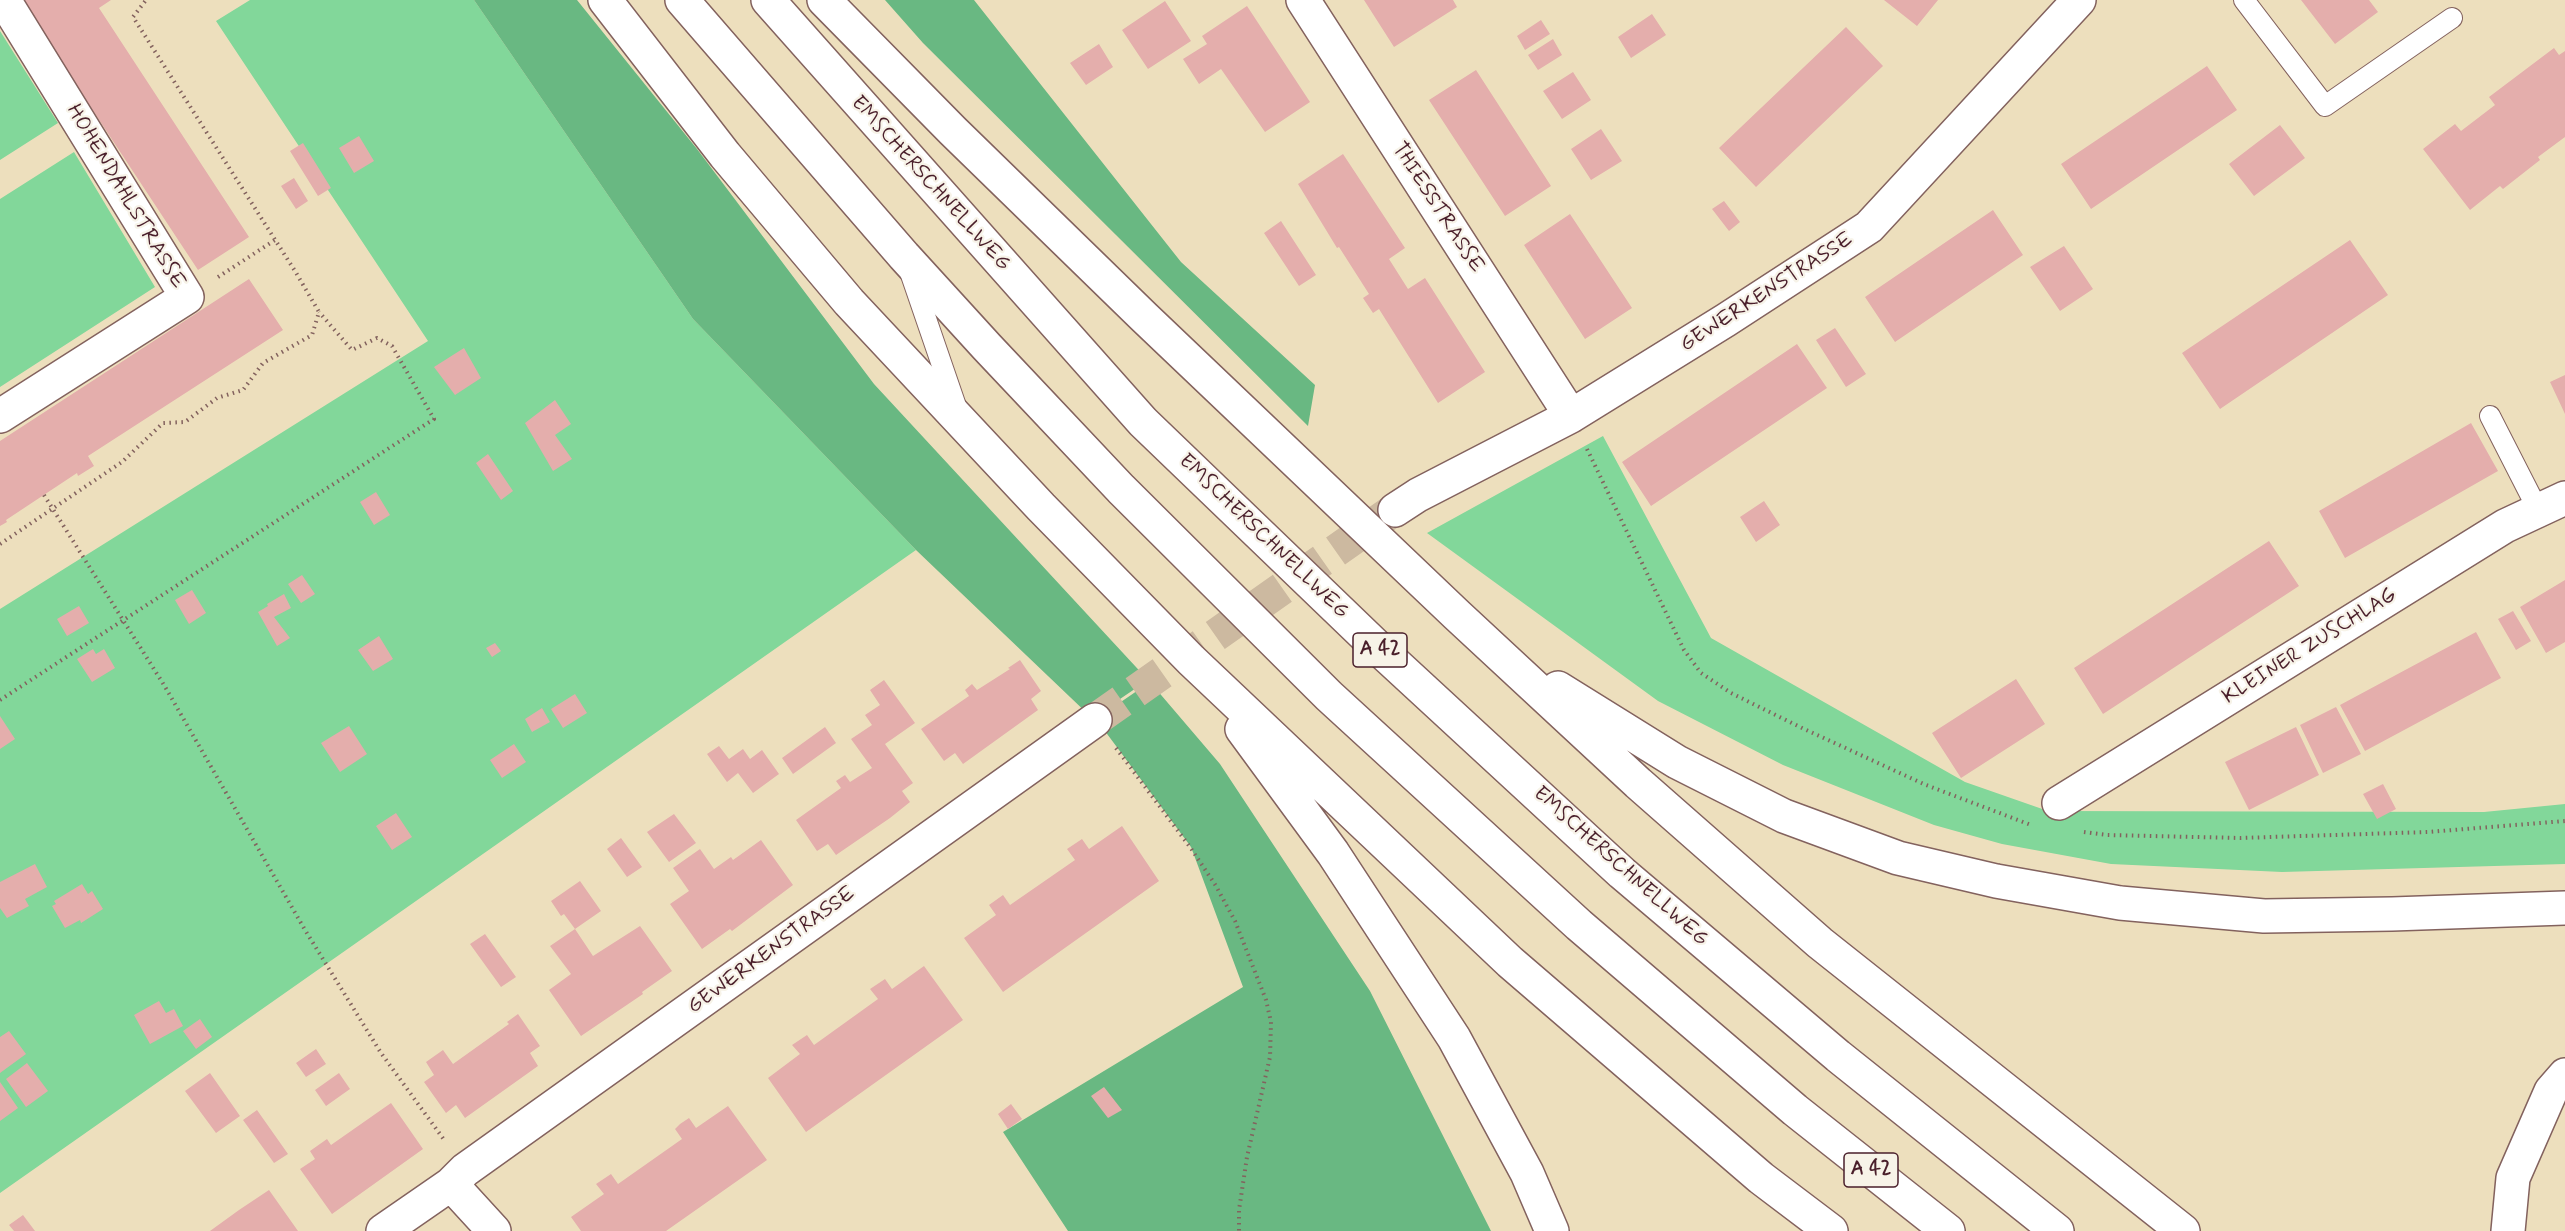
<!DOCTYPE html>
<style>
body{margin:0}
canvas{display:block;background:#eddfbd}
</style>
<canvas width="2565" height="1231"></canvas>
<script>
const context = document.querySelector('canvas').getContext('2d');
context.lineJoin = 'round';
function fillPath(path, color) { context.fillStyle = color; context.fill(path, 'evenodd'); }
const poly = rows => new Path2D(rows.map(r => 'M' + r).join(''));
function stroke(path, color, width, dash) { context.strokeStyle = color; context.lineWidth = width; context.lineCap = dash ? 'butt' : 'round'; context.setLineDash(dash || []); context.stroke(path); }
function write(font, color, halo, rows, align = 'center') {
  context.font = font + ' Mynerve,sans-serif'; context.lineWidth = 4.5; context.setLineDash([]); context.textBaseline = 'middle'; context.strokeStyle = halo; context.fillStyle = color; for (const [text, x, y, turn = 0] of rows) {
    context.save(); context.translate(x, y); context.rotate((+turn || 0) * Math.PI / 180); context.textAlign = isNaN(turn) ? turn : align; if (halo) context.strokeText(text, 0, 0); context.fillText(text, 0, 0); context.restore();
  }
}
fillPath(poly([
 [250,0,474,0,693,319,916,550,0,1193,0,609,428,341,216,21],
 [0,31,58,123,0,160],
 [74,152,155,287,0,387,0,199],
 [1603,436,1711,638,1965,782,2048,811,2484,812,2565,804,2565,864,2282,872,2111,864,2002,844,1934,825,1783,765,1658,701,1427,533]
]), '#82d79a');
fillPath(poly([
 [474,0,577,0,697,149,874,384,1148,680,1092,718,916,550,693,319],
 [885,0,974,0,1181,262,1315,385,1308,426,923,43],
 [1150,682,1220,764,1370,991,1491,1231,1068,1231,1003,1132,1243,987,1191,847,1096,719]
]), '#69b882');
fillPath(poly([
 [20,0,111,0,99,8,249,237,198,270],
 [1364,0,1453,0,1457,7,1394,47],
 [1884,0,1938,0,1917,26],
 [2301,0,2369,0,2378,12,2335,44],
 [1165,1,1191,41,1148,69,1122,30],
 [1247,6,1310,102,1265,132,1221,69,1199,84,1183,59,1207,44,1202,36],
 [1652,14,1666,35,1631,58,1618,37],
 [1541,20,1550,34,1525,50,1517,36],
 [1846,27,1883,66,1756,187,1719,148],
 [1553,39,1562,55,1538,70,1528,55],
 [1099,44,1113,67,1086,85,1070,63],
 [2554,48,2559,55,2565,51,2565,137,2538,157,2540,160,2503,189,2500,186,2470,210,2423,149,2455,124,2461,131,2495,105,2489,97],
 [2207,66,2237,110,2091,209,2061,164],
 [1476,70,1551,186,1505,216,1429,100],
 [1573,72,1591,100,1562,119,1543,91],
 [2280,125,2305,158,2254,196,2229,164],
 [1601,129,1622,161,1591,180,1571,149],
 [359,136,374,161,354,173,339,148],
 [303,143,331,188,318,196,290,151],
 [1343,154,1405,248,1389,259,1408,289,1425,278,1485,372,1438,403,1379,309,1373,313,1363,298,1369,294,1339,247,1337,248,1298,184],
 [294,178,308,201,296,209,281,186],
 [1724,201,1740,222,1729,231,1712,209],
 [1993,210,2023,255,1895,342,1865,297],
 [1570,214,1632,308,1585,339,1524,245],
 [1281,221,1316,275,1299,286,1264,233],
 [2350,240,2388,295,2220,409,2182,353],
 [2064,246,2093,289,2060,311,2030,267],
 [249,279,283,330,88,456,94,466,78,476,77,473,6,520,7,522,0,526,0,441],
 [1835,328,1866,374,1846,387,1816,340],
 [1797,344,1827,388,1651,506,1622,462],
 [464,348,481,378,455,395,434,367],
 [2565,375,2565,414,2550,382],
 [555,400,571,424,555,435,572,459,553,471,525,423],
 [2471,423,2498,471,2345,558,2319,511],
 [488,454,513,491,501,500,476,463],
 [376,492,390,515,374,525,360,502],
 [1764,501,1780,525,1756,542,1740,517],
 [2269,541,2299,586,2103,714,2074,668],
 [302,575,315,594,301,603,288,584],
 [2565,580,2565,642,2546,653,2520,607],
 [192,590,206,613,189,624,175,600],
 [284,594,291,608,274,617,290,638,277,646,258,612,268,606,267,604],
 [79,606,89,623,67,636,57,619],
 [2513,611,2531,641,2516,650,2498,619],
 [2476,632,2501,678,2365,751,2340,705],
 [379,636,393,659,373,671,358,650],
 [495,643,501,651,492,657,486,648],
 [93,649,96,654,104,649,115,668,92,682,77,659],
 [1020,660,1041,691,1031,699,1038,710,963,764,955,753,944,761,921,729,969,696,965,690,972,684,977,690,1010,669,1008,668],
 [2016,679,2045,724,1961,778,1932,733],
 [884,680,915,723,885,744,913,783,902,791,910,802,890,818,836,855,828,844,817,851,796,820,841,788,836,781,845,775,850,782,872,768,851,739,872,725,865,715,880,705,870,690],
 [575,694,587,713,563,728,551,709],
 [2336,707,2361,754,2323,773,2300,725],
 [542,708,550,722,532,732,525,719],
 [0,716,15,739,0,749],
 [349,726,367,754,340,772,321,743],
 [825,727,836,743,793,774,782,758],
 [2296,727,2319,775,2249,810,2225,762],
 [514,744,526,762,502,778,490,760],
 [719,746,729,759,743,749,750,759,762,750,779,774,753,793,738,773,727,782,707,754],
 [2383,784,2396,809,2377,819,2363,794],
 [396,813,412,837,392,850,376,826],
 [674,814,696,843,669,862,647,832],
 [1122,826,1159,881,1003,992,964,938,996,915,989,905,1003,895,1010,905,1075,860,1067,849,1082,839,1089,849],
 [621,838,642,867,627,877,607,849],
 [761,840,793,885,732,931,730,929,702,949,670,904,689,891,673,868,700,849,714,869,731,857,733,860],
 [35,864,47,887,25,899,29,906,7,918,0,908,0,882],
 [580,881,601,911,575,929,564,914,561,916,551,901],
 [82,884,88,894,92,891,103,909,81,923,80,920,65,928,52,906,56,904,54,901],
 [640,926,672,971,642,992,643,994,581,1036,549,990,571,974,550,946,575,929,593,956],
 [485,934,516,977,501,987,470,944],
 [924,966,963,1020,806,1132,768,1078,800,1054,792,1045,807,1035,814,1045,878,999,870,989,885,979,892,989],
 [159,1001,166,1013,174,1009,183,1026,150,1044,134,1015],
 [518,1014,540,1046,530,1053,538,1066,465,1118,456,1105,446,1113,424,1082,434,1075,426,1062,443,1050,453,1064,509,1024,507,1022],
 [200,1019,212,1037,196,1049,183,1031],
 [9,1031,26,1054,0,1073,0,1037],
 [316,1049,326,1064,306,1077,296,1063],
 [27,1063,48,1091,26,1107,6,1079],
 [210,1073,240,1116,216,1133,185,1091],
 [339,1073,350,1089,326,1106,315,1090],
 [0,1082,18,1108,0,1121],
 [1104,1087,1122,1110,1108,1118,1091,1096],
 [391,1103,423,1149,332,1214,300,1169,315,1159,310,1151,327,1139,331,1145],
 [1011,1104,1022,1119,1008,1129,998,1114],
 [728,1106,767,1160,666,1231,581,1231,571,1217,604,1194,596,1184,611,1174,618,1184,682,1139,675,1129,680,1124,689,1118,696,1128],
 [257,1110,288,1154,274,1163,243,1120],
 [269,1190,298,1231,210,1231,239,1210],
 [23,1215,35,1231,14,1231,9,1225]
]), '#e4aeac');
stroke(poly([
 [1095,720,1391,512]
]), '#ccb9a0', 33, [33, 16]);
const service = poly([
 [2244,0,2325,106,2452,18],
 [910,272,957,409],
 [2490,416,2538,510]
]);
const minor = poly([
 [1303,0,1571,416],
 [0,416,187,297,4,0],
 [1395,510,1418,495,1571,416,1726,320,1869,227,2079,0],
 [2059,803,2505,526,2565,498],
 [451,1184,494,1231],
 [383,1231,451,1184,465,1170,1095,720]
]);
const motorway = poly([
 [605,0,725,155,849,302,1041,507,1191,660,1510,962,1761,1178,1831,1231],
 [682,0,904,256,987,347,1121,489,1329,696,1579,925,1795,1110,1948,1231],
 [768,0,1143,422,1377,647,1622,873,1838,1056,2057,1231],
 [824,0,953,131,1144,317,1457,615,1638,783,1820,943,2183,1231],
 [1558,688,1677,762,1784,816,1898,858,1996,881,2120,903,2264,916,2392,914,2565,908],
 [1242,729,1333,853,1454,1038,1527,1173,1552,1231],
 [2508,1231,2513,1178,2551,1091,2565,1075]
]);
stroke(service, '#83625e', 22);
stroke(minor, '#83625e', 36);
stroke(motorway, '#83625e', 36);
stroke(poly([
 [218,277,275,240],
 [1587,449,1684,650,1701,673,1731,693,1804,729,1926,785,2031,825],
 [44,495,164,685,305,930,381,1053,445,1141],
 [0,544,122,462,163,423,185,422,217,398,243,390,263,363,312,335,319,312,295,271,133,17,146,0],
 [0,700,434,419,392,346,377,338,352,350,319,312],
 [1116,748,1190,847,1216,886,1235,921,1266,1000,1271,1022,1270,1057,1247,1157,1239,1210,1239,1231],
 [2084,832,2107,835,2240,838,2428,832,2565,821]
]), '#83625e', 4, [1.5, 4.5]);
stroke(service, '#fff', 20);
stroke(minor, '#fff', 33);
stroke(motorway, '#fff', 33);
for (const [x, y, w] of [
 [1380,650,54],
 [1871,1170,54]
]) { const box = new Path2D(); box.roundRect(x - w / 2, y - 17, w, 34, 4.5); context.fillStyle = '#f7f3e8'; context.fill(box); stroke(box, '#4a1f2b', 1.5); }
write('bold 20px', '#4a1f2b', null, [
 ["A 42",1380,650],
 ["A 42",1871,1170]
]);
write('21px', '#4a1f2b', '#f7f3e8', [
 ["EMSCHERSCHNELLWEG",930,184,48],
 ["HOHENDAHLSTRASSE",125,197,59],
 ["THIESSTRASSE",1437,208,57],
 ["GEWERKENSTRASSE",1767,293,-33],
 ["EMSCHERSCHNELLWEG",1263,537,44],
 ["KLEINER ZUSCHLAG",2310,647,-32],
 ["EMSCHERSCHNELLWEG",1620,867,42],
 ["GEWERKENSTRASSE",772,951,-36]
]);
</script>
